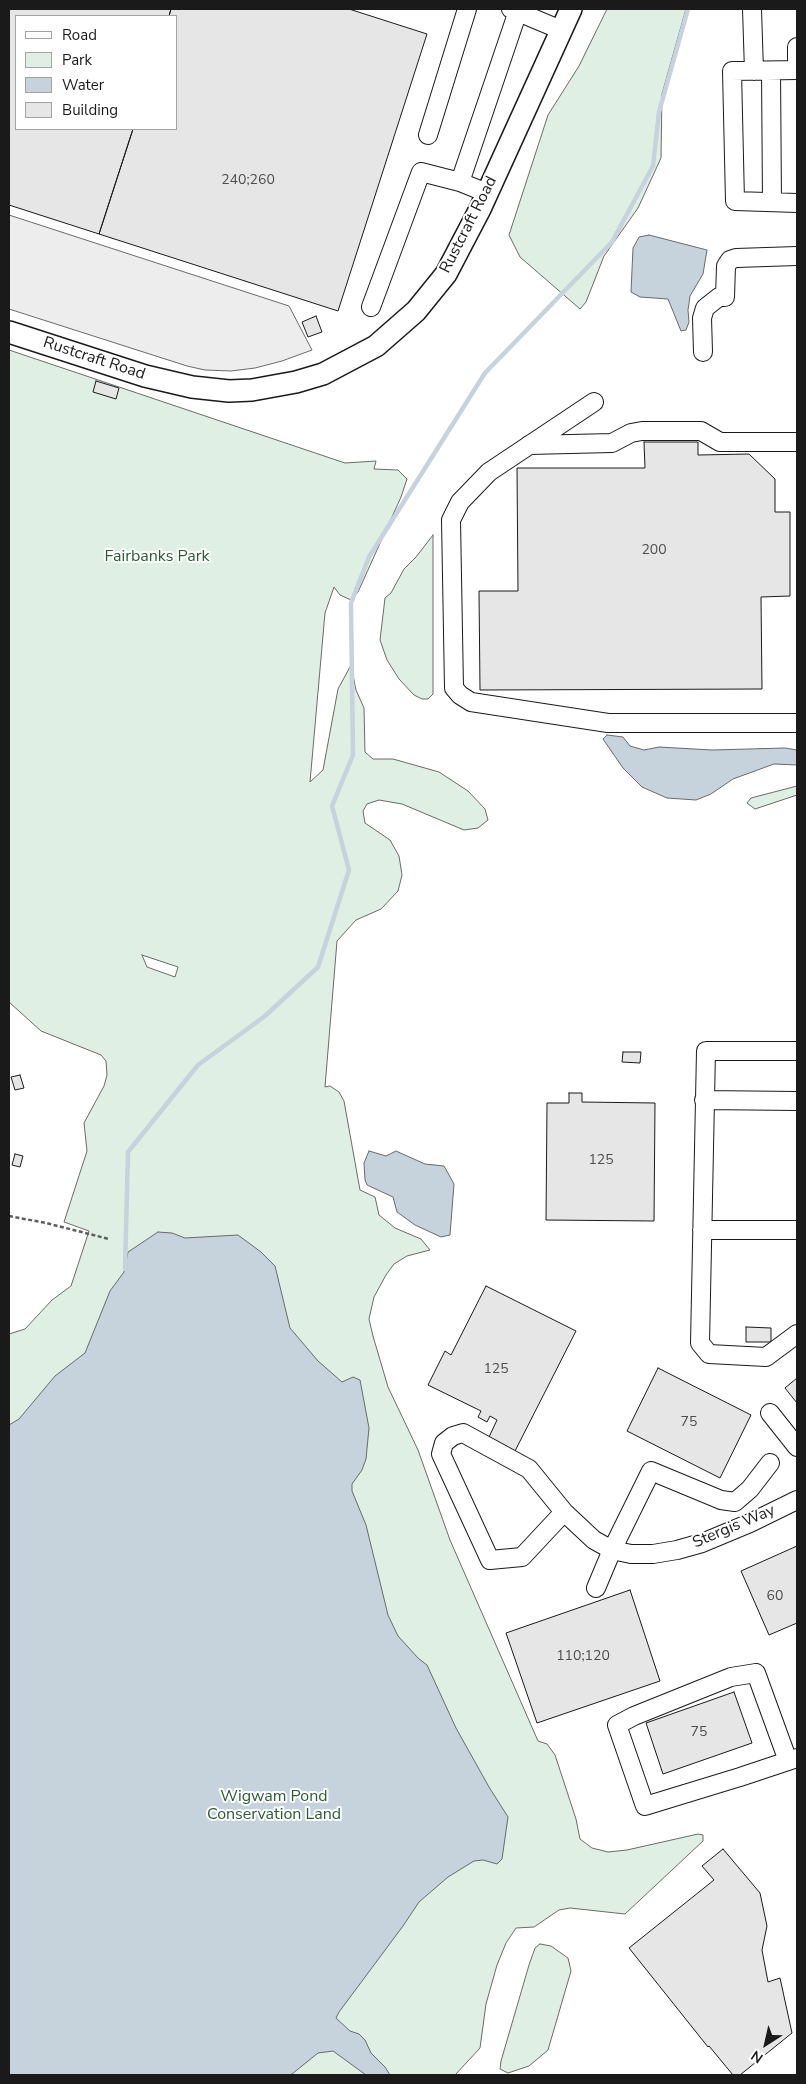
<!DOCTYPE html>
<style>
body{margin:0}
#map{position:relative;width:806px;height:2084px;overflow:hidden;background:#fff;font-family:"Nunito Sans",sans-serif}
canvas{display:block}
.frame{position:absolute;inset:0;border:10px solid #1a1a1a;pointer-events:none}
.legend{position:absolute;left:15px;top:15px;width:162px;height:115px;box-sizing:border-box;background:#fff;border:1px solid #a3a3a3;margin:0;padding:6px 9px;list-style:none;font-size:15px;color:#1a1a1a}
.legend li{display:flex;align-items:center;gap:10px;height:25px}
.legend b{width:25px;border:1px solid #a3a3a3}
.north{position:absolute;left:741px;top:2019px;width:50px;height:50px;-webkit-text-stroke:4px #fff;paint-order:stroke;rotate:215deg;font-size:14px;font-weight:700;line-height:20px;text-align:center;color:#1a1a1a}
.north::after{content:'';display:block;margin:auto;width:18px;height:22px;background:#1a1a1a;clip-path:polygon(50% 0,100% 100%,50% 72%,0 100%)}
</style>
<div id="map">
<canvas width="806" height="2084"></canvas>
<div class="frame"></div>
<ul class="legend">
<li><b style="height:6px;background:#fff"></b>Road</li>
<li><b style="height:14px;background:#e0efe3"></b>Park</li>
<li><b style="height:14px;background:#c6d2dc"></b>Water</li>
<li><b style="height:14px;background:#e6e6e6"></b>Building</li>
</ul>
<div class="north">N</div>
</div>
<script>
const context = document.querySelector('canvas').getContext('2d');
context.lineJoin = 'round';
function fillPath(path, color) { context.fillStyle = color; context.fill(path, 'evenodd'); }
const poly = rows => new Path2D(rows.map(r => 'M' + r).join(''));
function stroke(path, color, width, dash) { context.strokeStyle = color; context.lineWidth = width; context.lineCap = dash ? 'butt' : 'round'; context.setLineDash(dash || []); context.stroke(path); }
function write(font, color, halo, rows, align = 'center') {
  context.font = font + ' "Nunito Sans",sans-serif'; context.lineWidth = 4; context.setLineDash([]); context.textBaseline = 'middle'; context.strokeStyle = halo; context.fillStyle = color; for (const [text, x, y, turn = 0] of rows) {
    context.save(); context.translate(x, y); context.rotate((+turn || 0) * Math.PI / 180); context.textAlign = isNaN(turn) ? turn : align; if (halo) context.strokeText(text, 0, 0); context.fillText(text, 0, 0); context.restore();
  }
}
const green = poly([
 [607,9,686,9,662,94,661,158,638,208,604,256,586,302,580,309,520,257,509,235,548,115,579,66,607,9],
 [9,350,345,463,376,461,374,469,398,470,407,479,401,497,358,592,351,600,340,595,334,587,325,613,310,782,323,770,338,689,351,665,356,690,364,708,365,752,373,759,393,759,439,772,468,791,485,809,488,820,478,828,464,830,402,804,379,800,367,804,363,811,365,823,390,840,399,856,402,875,398,891,381,909,356,920,337,941,325,1087,330,1086,339,1092,344,1101,360,1190,375,1197,379,1215,395,1228,421,1239,430,1250,407,1256,394,1264,386,1275,374,1297,369,1319,373,1336,388,1387,418,1450,450,1540,538,1741,547,1744,555,1755,576,1819,580,1839,592,1848,608,1852,627,1850,698,1834,703,1835,703,1841,625,1914,570,1908,559,1910,534,1927,516,1928,506,1943,497,1965,486,2004,480,2048,455,2075,9,2075,9,1334,25,1329,52,1300,71,1286,89,1231,64,1222,87,1151,84,1123,104,1086,107,1075,106,1061,101,1055,41,1031,9,1002,9,350],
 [142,955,178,967,175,977,147,967,142,955],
 [433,535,433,694,428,699,422,699,414,695,399,679,387,660,380,640,385,598,391,593,404,569,416,557,433,535],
 [797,786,797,795,755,809,747,803,751,798,797,786],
 [540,1944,551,1946,568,1958,571,1971,548,2050,529,2066,508,2073,500,2069,501,2061,529,1965,535,1948,540,1944]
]);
fillPath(green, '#e0efe3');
stroke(green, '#6a6a6a', 1);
const parking = poly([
 [9,215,289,306,312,350,282,361,255,368,231,371,205,370,187,366,9,309,9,215]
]);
fillPath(parking, '#ededed');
stroke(parking, '#6a6a6a', 1);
const water = poly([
 [649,235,707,250,703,274,690,296,688,310,689,322,686,330,681,331,668,299,640,297,631,292,633,248,639,237,649,235],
 [607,735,623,737,630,746,644,750,659,747,712,750,785,748,797,750,797,765,774,764,733,779,711,794,696,800,667,798,642,787,623,768,603,739,607,735],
 [369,1151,386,1156,396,1151,425,1164,444,1166,454,1184,450,1235,441,1237,415,1225,397,1212,393,1197,367,1185,365,1180,364,1163,369,1151],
 [158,1232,172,1233,185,1238,238,1235,261,1252,275,1266,290,1328,318,1361,342,1382,353,1377,360,1380,369,1428,366,1459,362,1470,352,1484,352,1491,366,1525,388,1615,398,1636,418,1658,427,1665,456,1728,489,1787,508,1817,502,1859,497,1864,483,1860,474,1861,448,1877,419,1902,403,1926,339,2012,336,2018,350,2031,359,2034,365,2040,371,2053,385,2067,390,2075,366,2075,333,2051,318,2053,292,2074,288,2075,9,2075,9,1425,19,1419,55,1376,85,1353,110,1291,124,1272,128,1252,158,1232]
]);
fillPath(water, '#c6d2dc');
stroke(water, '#6a6a6a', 1);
stroke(poly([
 [125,1269,128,1152,198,1065,265,1016,318,967,349,870,332,806,353,755,351,603,369,557,485,373,612,242,653,166,659,112,688,9]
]), '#c6d2dc', 4.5);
const building = poly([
 [9,9,171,9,169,16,16,16,16,129,133,129,99,234,9,205,9,9],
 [171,9,349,9,427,34,338,311,99,234,133,129,176,129,176,16,169,16,171,9],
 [316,316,322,332,308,337,302,322,316,316],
 [96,381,119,388,116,399,93,392,96,381],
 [644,442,698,442,698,455,749,454,775,479,775,512,790,512,790,596,761,597,762,689,480,690,479,591,518,591,517,468,645,468,644,442],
 [623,1052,641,1052,640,1063,622,1062,623,1052],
 [20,1075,24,1088,15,1090,11,1077,20,1075],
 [569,1093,582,1093,582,1102,655,1103,654,1221,546,1220,547,1103,569,1103,569,1093],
 [15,1154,23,1156,20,1167,12,1165,15,1154],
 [486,1286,576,1331,515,1451,489,1437,497,1420,490,1416,487,1422,478,1417,481,1411,428,1385,445,1351,451,1355,486,1286],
 [746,1327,771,1328,771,1342,746,1342,746,1327],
 [658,1368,751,1415,720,1478,627,1431,658,1368],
 [797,1378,797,1403,785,1388,797,1378],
 [797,1546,797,1623,769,1635,741,1571,797,1546],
 [630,1590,660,1681,537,1723,506,1633,630,1590],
 [734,1692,752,1743,663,1774,646,1723,734,1692],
 [723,1849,760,1893,767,1926,762,1950,768,1982,780,1978,792,2033,740,2075,733,2075,709,2046,708,2047,629,1948,714,1880,702,1866,723,1849]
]);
fillPath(building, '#e6e6e6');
stroke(building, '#1a1a1a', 1);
const minor = poly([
 [511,9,561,30],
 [752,9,754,71],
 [797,70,732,71,735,201,797,203],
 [797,70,797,47],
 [771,71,772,202],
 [428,135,467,9],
 [460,182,518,11],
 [371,307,421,172,460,182,487,193],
 [703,352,702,318,705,308,719,297,725,297,726,266,730,260,736,258,797,256],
 [594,402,489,472,460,502,451,520,454,688,460,695,471,702,608,723,797,723],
 [529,445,612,443,631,433,642,431,701,431,720,442,797,442],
 [797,1051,706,1051,700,1343,709,1354,766,1357,797,1334],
 [704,1100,797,1101],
 [702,1230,797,1230],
 [770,1413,797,1447],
 [564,1512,522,1557,490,1560,441,1454,444,1443,453,1436,463,1433,529,1469,564,1512,594,1540,612,1550,631,1554,653,1554,677,1550,702,1543,750,1523,797,1500],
 [596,1588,612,1550,651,1471,721,1500,735,1502,750,1489,770,1463],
 [788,1761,756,1673,731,1677,634,1716,617,1725,645,1806,740,1777,797,1758]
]);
const major = poly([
 [9,332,145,376,192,387,229,391,252,390,296,382,323,374,376,346,416,311,446,274,480,209,571,9]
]);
stroke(minor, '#1a1a1a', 20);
stroke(major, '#1a1a1a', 24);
stroke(poly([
 [9,1216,46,1223,109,1239]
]), '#5f5f5f', 2.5, [4, 2.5]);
stroke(minor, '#fff', 18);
stroke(major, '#fff', 21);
write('14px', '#4d4d4d', null, [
 ["240;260",248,181],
 ["200",654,551],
 ["125",601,1161],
 ["125",496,1370],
 ["75",689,1423],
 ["60",775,1597],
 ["110;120",583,1657],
 ["75",699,1733]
]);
write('16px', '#1a1a1a', '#fff', [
 ["Rustcraft Road",469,225,-63],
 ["Rustcraft Road",94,359,18],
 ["Stergis Way",734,1527,-23]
]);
write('16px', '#2b5a34', '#fff', [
 ["Fairbanks Park",157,557],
 ["Wigwam Pond",274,1797],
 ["Conservation Land",274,1815]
]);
</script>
